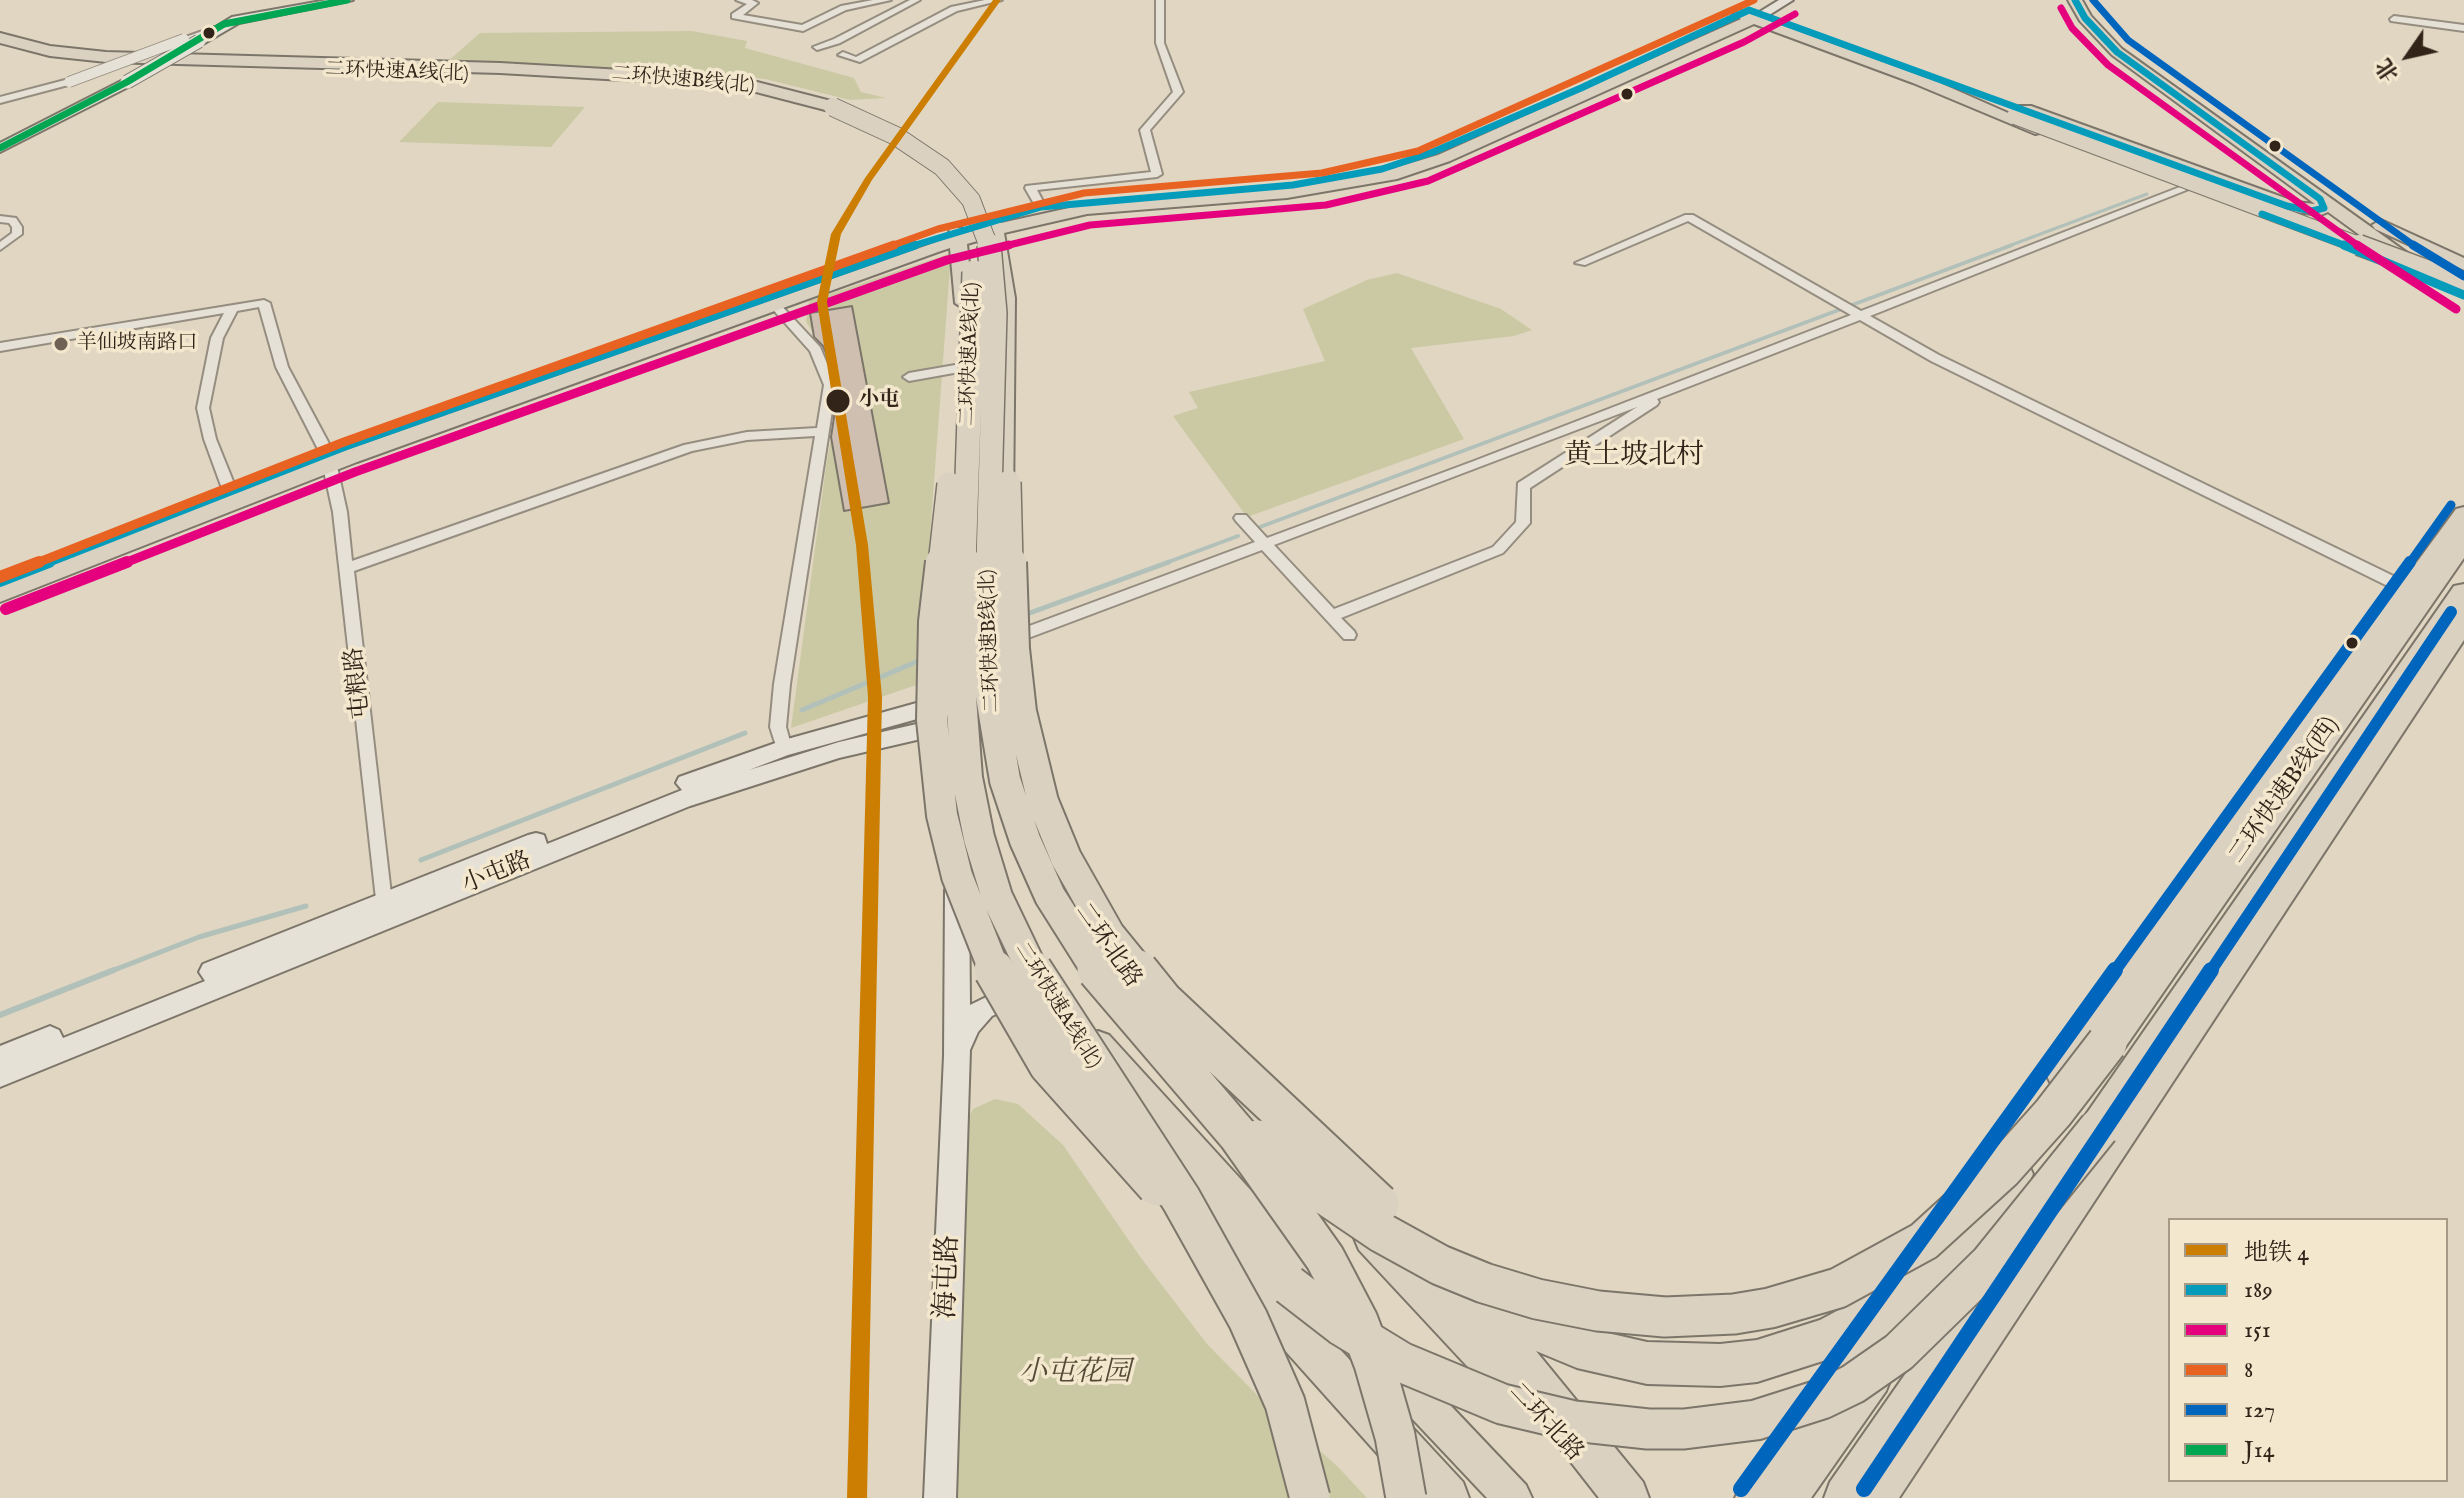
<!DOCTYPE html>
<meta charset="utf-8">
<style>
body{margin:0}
#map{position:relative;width:2464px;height:1498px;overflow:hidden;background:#e0d6c1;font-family:"IM FELL English","Noto Serif SC",serif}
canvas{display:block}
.legend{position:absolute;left:2168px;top:1218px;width:280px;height:264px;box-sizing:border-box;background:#f3e7ce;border:2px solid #a69986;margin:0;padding:10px 14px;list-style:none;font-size:24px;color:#332419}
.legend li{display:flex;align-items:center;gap:16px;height:40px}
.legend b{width:40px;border:2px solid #a69986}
.north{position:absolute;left:2368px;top:16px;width:80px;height:80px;-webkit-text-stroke:6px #f3e7ce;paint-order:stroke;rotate:236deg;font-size:22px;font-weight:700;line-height:32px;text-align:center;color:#332419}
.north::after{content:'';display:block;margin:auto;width:28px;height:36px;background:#332419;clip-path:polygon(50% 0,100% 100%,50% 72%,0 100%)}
</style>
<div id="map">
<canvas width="2464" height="1498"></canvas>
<ul class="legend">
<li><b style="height:10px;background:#cc7e02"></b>地铁 4</li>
<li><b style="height:10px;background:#059cbc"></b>189</li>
<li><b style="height:10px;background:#e5007d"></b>151</li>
<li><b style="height:10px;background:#e86222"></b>8</li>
<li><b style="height:10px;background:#0065bd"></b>127</li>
<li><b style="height:10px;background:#00a651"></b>J14</li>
</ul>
<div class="north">北</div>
</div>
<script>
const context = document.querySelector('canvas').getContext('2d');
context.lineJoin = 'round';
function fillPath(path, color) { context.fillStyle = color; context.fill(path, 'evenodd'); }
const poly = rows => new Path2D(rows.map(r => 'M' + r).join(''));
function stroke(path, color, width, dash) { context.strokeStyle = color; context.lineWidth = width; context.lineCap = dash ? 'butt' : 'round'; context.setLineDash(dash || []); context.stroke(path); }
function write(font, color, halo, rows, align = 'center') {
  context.font = font + ' "IM FELL English","Noto Serif SC",serif'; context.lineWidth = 7; context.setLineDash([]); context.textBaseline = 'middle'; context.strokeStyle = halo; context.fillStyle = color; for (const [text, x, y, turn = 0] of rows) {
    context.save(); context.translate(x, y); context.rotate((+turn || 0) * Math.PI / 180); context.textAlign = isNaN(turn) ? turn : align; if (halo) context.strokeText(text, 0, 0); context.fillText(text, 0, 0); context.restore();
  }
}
fillPath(poly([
 [692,31,747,41,745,48,854,78,861,92,886,98,850,100,765,79,720,74,447,62,480,33],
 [438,102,585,107,551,147,399,142],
 [951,253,919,684,791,728,827,459,840,396,832,360,806,322,809,301],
 [1397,273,1501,309,1532,330,1514,336,1411,348,1464,439,1247,517,1173,416,1198,408,1189,392,1325,361,1303,309,1367,280],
 [995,1099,1018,1104,1063,1145,1141,1258,1207,1344,1262,1400,1337,1466,1367,1498,947,1498,962,1129,973,1109]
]), '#cbc9a4');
stroke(poly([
 [2006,247,2147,194]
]), '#b1c1ba', 3);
stroke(poly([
 [1260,527,2012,245],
 [1163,564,1238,536]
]), '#b1c1ba', 4);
stroke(poly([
 [1027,614,1169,562],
 [802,710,921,660],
 [421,860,745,733],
 [109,972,199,937,306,906]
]), '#b1c1ba', 5);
stroke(poly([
 [0,1015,114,970]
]), '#b1c1ba', 6);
const building = poly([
 [852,306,889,503,844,511,831,437,839,384,823,346,814,337,810,313,852,306]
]);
fillPath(building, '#cfbfb0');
stroke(building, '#7c7569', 2);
const street = poly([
 [736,0,752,0,758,3,743,15,802,25,841,6,873,0,891,0,846,10,803,31,732,18,732,14,747,4,736,0],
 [910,0,920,0,840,43,817,50,813,47,834,39,910,0],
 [985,0,1002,0,957,11,860,62,838,55,843,52,856,57,951,7,985,0],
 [1156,0,1164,0,1164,43,1183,92,1150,130,1162,174,1157,177,1037,190,1046,207,1037,209,1025,188,1026,186,1151,172,1140,130,1173,92,1156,43,1156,0],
 [2394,16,2464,25,2464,31,2391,21,2390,19,2394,16],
 [214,27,218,30,217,32,184,42,180,39,214,27],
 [69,79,72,80,72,84,0,103,0,97,69,79],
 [2185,185,2194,187,1870,316,1939,355,2414,586,2416,590,2414,594,2404,594,1931,361,1860,320,1657,399,1659,402,1657,405,1530,488,1530,523,1503,553,1341,618,1354,631,1356,635,1354,639,1344,639,1262,550,1015,643,1005,643,1003,639,1005,635,1255,542,1236,521,1234,518,1236,515,1246,515,1267,538,1474,461,1851,315,1688,221,1585,265,1575,263,1685,215,1693,215,1861,311,2185,185],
 [1637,407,1518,483,1516,522,1493,547,1334,609,1274,545,1637,407],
 [0,216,16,218,22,227,22,234,0,250,0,242,12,233,12,227,9,223,0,222,0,216],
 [264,300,270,303,288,367,334,453,347,512,352,561,684,445,747,432,817,428,824,385,810,351,768,304,778,302,820,347,836,385,790,684,786,727,792,748,790,752,778,752,770,727,774,684,815,436,747,440,692,451,354,571,392,903,389,908,383,910,377,908,333,512,320,453,276,367,259,307,237,311,223,338,209,408,216,439,237,491,230,495,223,491,204,439,197,408,211,338,224,313,0,351,0,343,264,300],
 [961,364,967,368,965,371,909,381,903,377,909,373,961,364]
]);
const secondary = poly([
 [327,0,353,0,239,23,203,44,193,41,232,17,327,0],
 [1779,0,1793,0,1758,22,1748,19,1779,0],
 [127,78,133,82,132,85,0,152,0,143,127,78],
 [945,695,956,703,953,709,788,755,749,770,839,742,1007,703,1018,711,1007,719,839,758,690,806,0,1087,0,1046,50,1026,59,1030,63,1038,205,981,199,972,203,964,528,835,536,833,544,835,547,844,682,790,676,783,679,777,784,740,945,695],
 [957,880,965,883,969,890,970,1005,1019,981,1028,984,1032,992,1028,1000,992,1016,978,1032,970,1050,956,1498,924,1498,944,1056,945,890,949,883,957,880]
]);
const primary = poly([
 [2068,0,2082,0,2091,16,2122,49,2413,257,2413,265,2401,265,2328,212,2321,215,2287,211,2019,112,2019,106,2031,106,2296,202,2315,204,2112,55,2080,21,2068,0],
 [1740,10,1940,83,2049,131,2035,134,1913,83,1754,24,1450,161,1397,179,1287,198,1087,214,1004,233,1015,298,1013,508,1010,513,1002,515,991,508,997,298,988,238,967,244,973,303,971,307,964,309,955,303,950,248,938,252,357,462,0,602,0,585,341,452,948,238,950,228,962,228,965,233,985,228,983,221,992,216,1001,223,1087,204,1287,188,1388,170,1438,155,1741,19,1733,14,1740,10],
 [2381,220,2464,258,2464,270,2375,229,2372,225,2381,220],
 [2464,507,2464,530,2072,1082,2061,1086,2050,1082,2045,1072,2050,1062,2456,509,2464,507],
 [2464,613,2464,640,1899,1498,1858,1498,1864,1485,2456,615,2464,613],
 [1098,1031,1109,1035,1330,1277,1335,1289,1330,1301,1318,1306,1306,1301,1087,1055,1083,1045,1087,1035,1098,1031],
 [1216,1062,1227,1066,1294,1135,1299,1146,1294,1157,1283,1162,1272,1157,1205,1086,1200,1076,1205,1066,1216,1062],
 [1371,1221,1383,1226,1546,1397,1551,1410,1546,1423,1533,1428,1520,1423,1359,1250,1354,1238,1359,1226,1371,1221],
 [1893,1287,1905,1293,1911,1305,1905,1317,1777,1498,1735,1498,1741,1485,1881,1293,1893,1287],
 [1382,1342,1395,1347,1526,1485,1532,1498,1487,1498,1369,1373,1364,1360,1369,1347,1382,1342]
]);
const highway = poly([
 [0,33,50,46,106,52,500,63,693,74,757,82,839,103,842,107,833,112,756,92,693,84,500,73,106,62,50,56,0,43,0,33],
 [2464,530,2464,558,2108,1072,2095,1076,2082,1072,2077,1060,2082,1048,2455,533,2464,530],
 [2464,584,2464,614,2099,1159,2086,1164,2073,1159,2067,1146,2073,1133,2454,586,2464,584],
 [2014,1156,2027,1161,2033,1174,2027,1187,1917,1345,1903,1351,1889,1345,1883,1331,1885,1326,1829,1359,1757,1382,1720,1386,1647,1384,1577,1368,1536,1351,1643,1482,1649,1498,1599,1498,1460,1320,1454,1304,1437,1292,1431,1278,1437,1264,1451,1258,1529,1307,1577,1326,1647,1342,1720,1344,1757,1340,1820,1320,1848,1305,1906,1253,1920,1247,1934,1253,2001,1161,2014,1156],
 [1181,1160,1194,1165,1257,1230,1303,1271,1309,1285,1303,1299,1296,1302,1463,1482,1469,1498,1417,1498,1212,1269,1206,1255,1213,1241,1168,1191,1162,1178,1168,1165,1181,1160],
 [2005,1245,2019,1251,2025,1265,2019,1279,1872,1498,1824,1498,1830,1482,1991,1251,2005,1245],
 [1871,1355,1886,1361,1892,1376,1886,1391,1811,1498,1762,1498,1768,1482,1856,1361,1871,1355]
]);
stroke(street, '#958d80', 4);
stroke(secondary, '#7c7569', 4);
stroke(primary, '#7c7569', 4);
stroke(highway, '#7c7569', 4);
fillPath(street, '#e6e1d6');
fillPath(secondary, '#e6e1d6');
fillPath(primary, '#dad1c1');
fillPath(highway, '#dad1c1');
const streetBridge = poly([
 [69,82,184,39]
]);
const secondaryBridge = poly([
 [127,82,199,41]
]);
const primaryBridgeFar1 = poly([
 [2015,116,2364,247]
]);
const primaryBridge = poly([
 [2359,245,2464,284]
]);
const highwayBridgeFar3 = poly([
 [833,107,896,136,942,167,971,200,989,247]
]);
const highwayBridgeFar2 = poly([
 [1009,482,1011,564],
 [940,564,949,484],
 [964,564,974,272],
 [988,564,995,313,989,245]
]);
const highwayBridgeFar1 = poly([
 [941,562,934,622,932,720,942,815,957,876,995,972],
 [964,562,960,685,967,778,979,838,997,897,1033,972],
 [988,562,989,684,1005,780,1025,840,1050,896,1098,972],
 [1011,562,1014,649,1021,712,1043,802,1066,858,1109,934,1140,972]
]);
const highwayBridge = poly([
 [994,970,1049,1065,1157,1186],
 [1032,970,1181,1199,1248,1319,1285,1403,1310,1498],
 [1097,970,1238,1135,1325,1258,1358,1321,1374,1363,1395,1436,1406,1498],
 [1138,970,1163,1001,1379,1204],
 [1258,1140,1323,1193,1382,1233,1440,1265,1484,1283,1537,1299,1598,1311,1665,1317,1734,1314,1770,1308,1838,1288,1924,1241,2003,1169,2053,1113,2107,1043],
 [1289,1285,1342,1326,1401,1362,1502,1404,1574,1421,1648,1429,1684,1429,1756,1420,1822,1399,1853,1384,1899,1352,1990,1263,2099,1128]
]);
stroke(streetBridge, '#958d80', 12, []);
stroke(secondaryBridge, '#7c7569', 15, []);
stroke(primaryBridgeFar1, '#7c7569', 18, []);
stroke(primaryBridge, '#7c7569', 23, []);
stroke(highwayBridgeFar3, '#7c7569', 20, []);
stroke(highwayBridgeFar2, '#7c7569', 26, []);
stroke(highwayBridgeFar1, '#7c7569', 34, []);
stroke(highwayBridge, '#7c7569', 43, []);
stroke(streetBridge, '#e6e1d6', 10);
stroke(secondaryBridge, '#e6e1d6', 13);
stroke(primaryBridgeFar1, '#dad1c1', 16);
stroke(primaryBridge, '#dad1c1', 20);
stroke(highwayBridgeFar3, '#dad1c1', 18);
stroke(highwayBridgeFar2, '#dad1c1', 23);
stroke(highwayBridgeFar1, '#dad1c1', 30);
stroke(highwayBridge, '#dad1c1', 39);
stroke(poly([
 [2262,214,2349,247],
 [909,247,1041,207,1293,185,1382,169,1433,152,1581,88,1749,10,2287,206,2312,211,2324,208,2320,199,2117,52,2085,18,2075,0]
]), '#059cbc', 7);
stroke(poly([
 [2344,245,2464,295],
 [44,564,345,446,915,245]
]), '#059cbc', 9);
stroke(poly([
 [0,581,49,562]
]), '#059cbc', 12);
stroke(poly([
 [2061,8,2072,28,2108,65,2360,247],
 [1001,247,1090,225,1326,205,1428,181,1744,42,1795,14]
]), '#e5007d', 7);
stroke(poly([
 [2357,245,2456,309],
 [122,564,355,472,947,260,1009,245]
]), '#e5007d', 9);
stroke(poly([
 [6,609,127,562]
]), '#e5007d', 12);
stroke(poly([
 [888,247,938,229,1084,193,1322,173,1418,151,1754,0]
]), '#e86222', 7);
stroke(poly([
 [34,564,344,442,894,245]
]), '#e86222', 9);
stroke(poly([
 [0,577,39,562]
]), '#e86222', 12);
stroke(poly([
 [2093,0,2128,40,2416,247]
]), '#0065bd', 7);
stroke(poly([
 [2413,245,2464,276],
 [2409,564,2451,505]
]), '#0065bd', 9);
stroke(poly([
 [2114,972,2410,562],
 [2210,972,2451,612]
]), '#0065bd', 12);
stroke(poly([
 [1741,1489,2115,970],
 [1864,1489,2211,970]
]), '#0065bd', 16);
stroke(poly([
 [0,148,127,82,224,24,347,0]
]), '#00a651', 7);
fillPath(poly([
 [993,0,1001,0,872,180,841,234,827,302,868,545,882,697,867,1498,847,1498,868,697,856,545,817,302,831,234,865,178,993,0]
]), '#cc7e02');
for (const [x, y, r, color] of [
 [209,33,7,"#332419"],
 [1627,94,7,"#332419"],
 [2275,146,7,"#332419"],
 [61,344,8,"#706254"],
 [838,401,13,"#332419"],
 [2352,643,7,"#332419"]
]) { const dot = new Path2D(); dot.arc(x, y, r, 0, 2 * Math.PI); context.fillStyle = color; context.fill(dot); stroke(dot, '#f3e7ce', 3); }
write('20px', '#332419', '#f3e7ce', [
 ["二环快速A线(北)",397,73,2],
 ["二环快速B线(北)",683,81,5],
 ["二环快速A线(北)",971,354,-88],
 ["二环快速B线(北)",991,641,-92],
 ["二环快速A线(北)",1057,1006,58]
]);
write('20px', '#332419', '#f3e7ce', [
 ["羊仙坡南路口",77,344]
], 'left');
write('bold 20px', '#332419', '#f3e7ce', [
 ["小屯",859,401]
], 'left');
write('24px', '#332419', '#f3e7ce', [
 ["屯粮路",359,683,-96],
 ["二环快速B线(西)",2285,791,-55],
 ["小屯路",497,874,-22],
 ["二环北路",1107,946,55],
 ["二环北路",1545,1423,47]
]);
write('28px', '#332419', '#f3e7ce', [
 ["黄土坡北村",1634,457]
]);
write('28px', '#332419', '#f3e7ce', [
 ["海屯路",949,1277,-88]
]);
write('italic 28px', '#544b36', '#f3e7ce', [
 ["小屯花园",1075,1374]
]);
</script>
